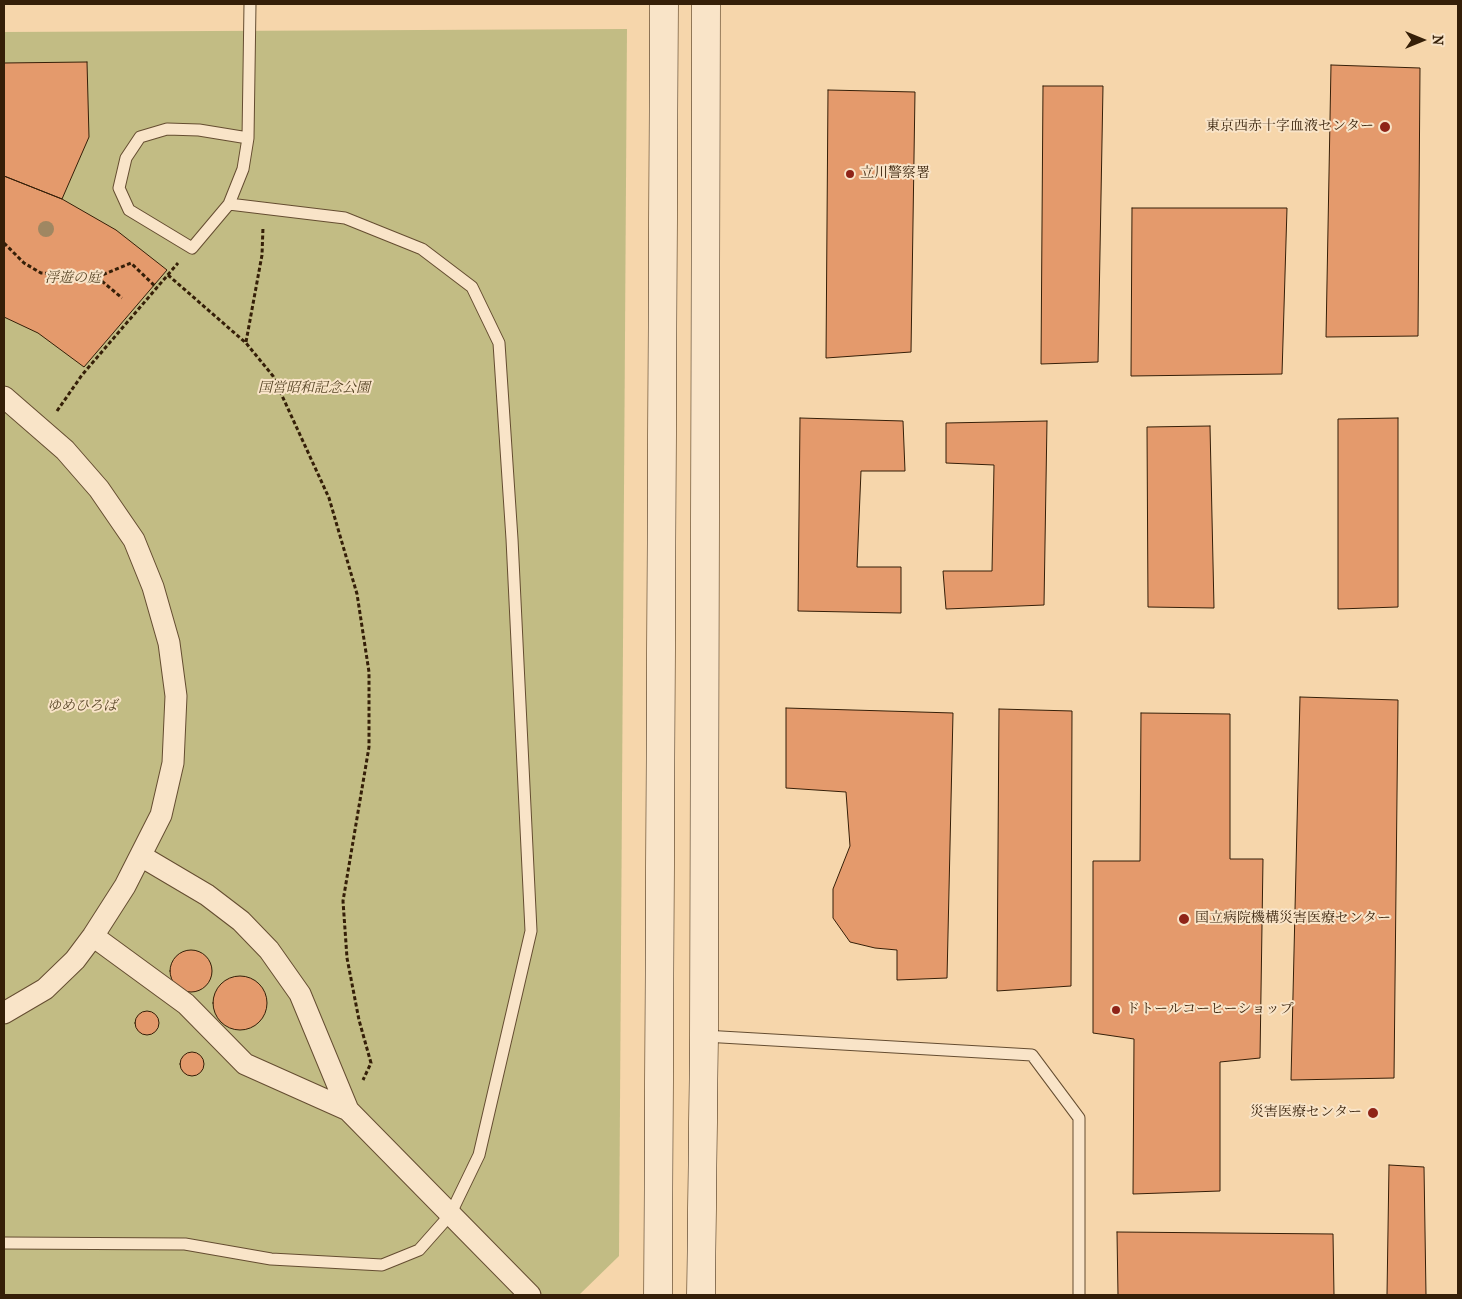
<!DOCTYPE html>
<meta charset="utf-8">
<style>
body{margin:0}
#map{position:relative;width:1462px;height:1299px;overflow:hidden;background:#f6d6ab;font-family:"IM FELL French Canon",serif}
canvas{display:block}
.frame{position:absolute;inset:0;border:5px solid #351f08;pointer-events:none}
.north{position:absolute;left:1397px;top:15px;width:50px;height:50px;-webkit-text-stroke:4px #f9e4c8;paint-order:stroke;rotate:90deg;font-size:14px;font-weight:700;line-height:20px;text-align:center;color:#351f08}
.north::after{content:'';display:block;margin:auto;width:18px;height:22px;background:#351f08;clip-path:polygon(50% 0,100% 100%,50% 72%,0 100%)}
</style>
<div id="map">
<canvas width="1462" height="1299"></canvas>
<div class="frame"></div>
<div class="north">N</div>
</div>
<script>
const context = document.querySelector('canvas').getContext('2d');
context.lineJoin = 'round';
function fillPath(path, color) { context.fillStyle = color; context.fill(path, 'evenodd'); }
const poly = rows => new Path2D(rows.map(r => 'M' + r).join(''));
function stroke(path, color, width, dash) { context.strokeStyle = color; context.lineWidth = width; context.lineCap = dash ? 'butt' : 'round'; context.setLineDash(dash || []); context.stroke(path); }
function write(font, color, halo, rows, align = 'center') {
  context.font = font + ' "IM FELL French Canon","Noto Serif JP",serif'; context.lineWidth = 4; context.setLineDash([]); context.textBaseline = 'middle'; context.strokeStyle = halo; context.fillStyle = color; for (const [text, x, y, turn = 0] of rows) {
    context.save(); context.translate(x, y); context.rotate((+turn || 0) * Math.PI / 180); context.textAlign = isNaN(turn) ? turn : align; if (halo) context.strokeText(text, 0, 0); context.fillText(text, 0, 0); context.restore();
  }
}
fillPath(poly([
 [627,29,619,1256,579,1295,4,1295,4,32]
]), '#c2bc84');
const building = poly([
 [87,62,89,137,62,199,4,176,4,63,87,62],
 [1331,65,1420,68,1418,336,1326,337,1331,65],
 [1043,86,1103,86,1098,362,1041,364,1043,86],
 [828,90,915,92,911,352,826,358,828,90],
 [4,176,62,199,116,230,167,270,84,367,38,333,4,317,4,176],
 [1132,208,1287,208,1282,374,1131,376,1132,208],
 [800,418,903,421,905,471,861,471,857,567,901,567,901,613,798,611,800,418],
 [1398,418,1398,607,1338,609,1338,419,1398,418],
 [1047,421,1044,605,946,609,943,571,992,571,994,465,946,463,946,423,1047,421],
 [1210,426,1214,608,1148,607,1147,427,1210,426],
 [1300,697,1398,700,1394,1078,1291,1080,1300,697],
 [786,708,953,713,947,978,897,980,897,950,875,948,850,942,833,918,833,889,850,846,846,792,786,788,786,708],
 [999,709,1072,711,1071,986,997,991,999,709],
 [1141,713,1230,714,1230,859,1263,859,1260,1058,1220,1062,1220,1191,1133,1194,1134,1039,1093,1033,1093,861,1140,861,1141,713],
 '170 971a21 21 0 1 1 42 0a21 21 0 1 1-42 0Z',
 '213 1003a27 27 0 1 1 54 0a27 27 0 1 1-54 0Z',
 '135 1023a12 12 0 1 1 24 0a12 12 0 1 1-24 0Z',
 '180 1064a12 12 0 1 1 24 0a12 12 0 1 1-24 0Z',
 [1389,1165,1424,1167,1426,1295,1387,1295,1389,1165],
 [1117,1232,1333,1234,1334,1295,1118,1295,1117,1232]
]);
fillPath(building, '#e49a6c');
stroke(building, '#351f08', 1);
const lane = poly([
 [248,138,199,130,167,129,140,137,126,158,119,188,129,210,192,248,229,204,243,169,248,138,250,4],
 [704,1036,1032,1055,1079,1118,1079,1295],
 [4,1243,185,1244,271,1259,382,1265,419,1250,450,1215,479,1155,531,931,512,539,499,343,472,287,422,249,345,218,229,204]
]);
const street = poly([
 [4,397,65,450,99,489,134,540,153,587,169,643,176,696,173,763,161,815,125,886,93,936,75,960,45,989,4,1013],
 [141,856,207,895,241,921,269,950,300,994,348,1110,530,1295],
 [93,936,186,1004,245,1064,348,1110]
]);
const secondary = poly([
 [658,1295,664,4],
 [701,1295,704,1036,706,4]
]);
stroke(lane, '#654d31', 13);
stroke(street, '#654d31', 23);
stroke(secondary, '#351f08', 29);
stroke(poly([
 [4,243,24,263,41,273,97,277,122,298],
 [168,275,246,343,273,376,329,498,357,594,369,672,369,747,343,901,347,958,359,1020,371,1063,363,1080],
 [97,277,131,263,157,288],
 [246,342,262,255,263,227],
 [57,411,82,375,178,263]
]), '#351f08', 3, [4, 2.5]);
stroke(lane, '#f9e4c8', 11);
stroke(street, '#f9e4c8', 21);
stroke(secondary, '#f9e4c8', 28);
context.fillStyle = '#9f8762';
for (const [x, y] of [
 [46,229]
]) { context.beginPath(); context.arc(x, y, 8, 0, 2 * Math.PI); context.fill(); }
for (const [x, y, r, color] of [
 [1385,127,6,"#8f2418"],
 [850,174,5,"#8f2418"],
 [1184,919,6,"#8f2418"],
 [1116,1010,5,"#8f2418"],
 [1373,1113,6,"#8f2418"]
]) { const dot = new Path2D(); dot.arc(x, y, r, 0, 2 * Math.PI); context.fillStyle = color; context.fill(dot); stroke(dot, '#f9e4c8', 2); }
write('14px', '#351f08', '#f9e4c8', [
 ["東京西赤十字血液センター",1374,127,"right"],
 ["立川警察署",860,174],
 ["国立病院機構災害医療センター",1195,919],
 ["ドトールコーヒーショップ",1126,1010],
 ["災害医療センター",1362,1113,"right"]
], 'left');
write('italic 14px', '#584627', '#f9e4c8', [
 ["浮遊の庭",73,279],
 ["国営昭和記念公園",314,389],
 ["ゆめひろば",82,707]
]);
</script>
